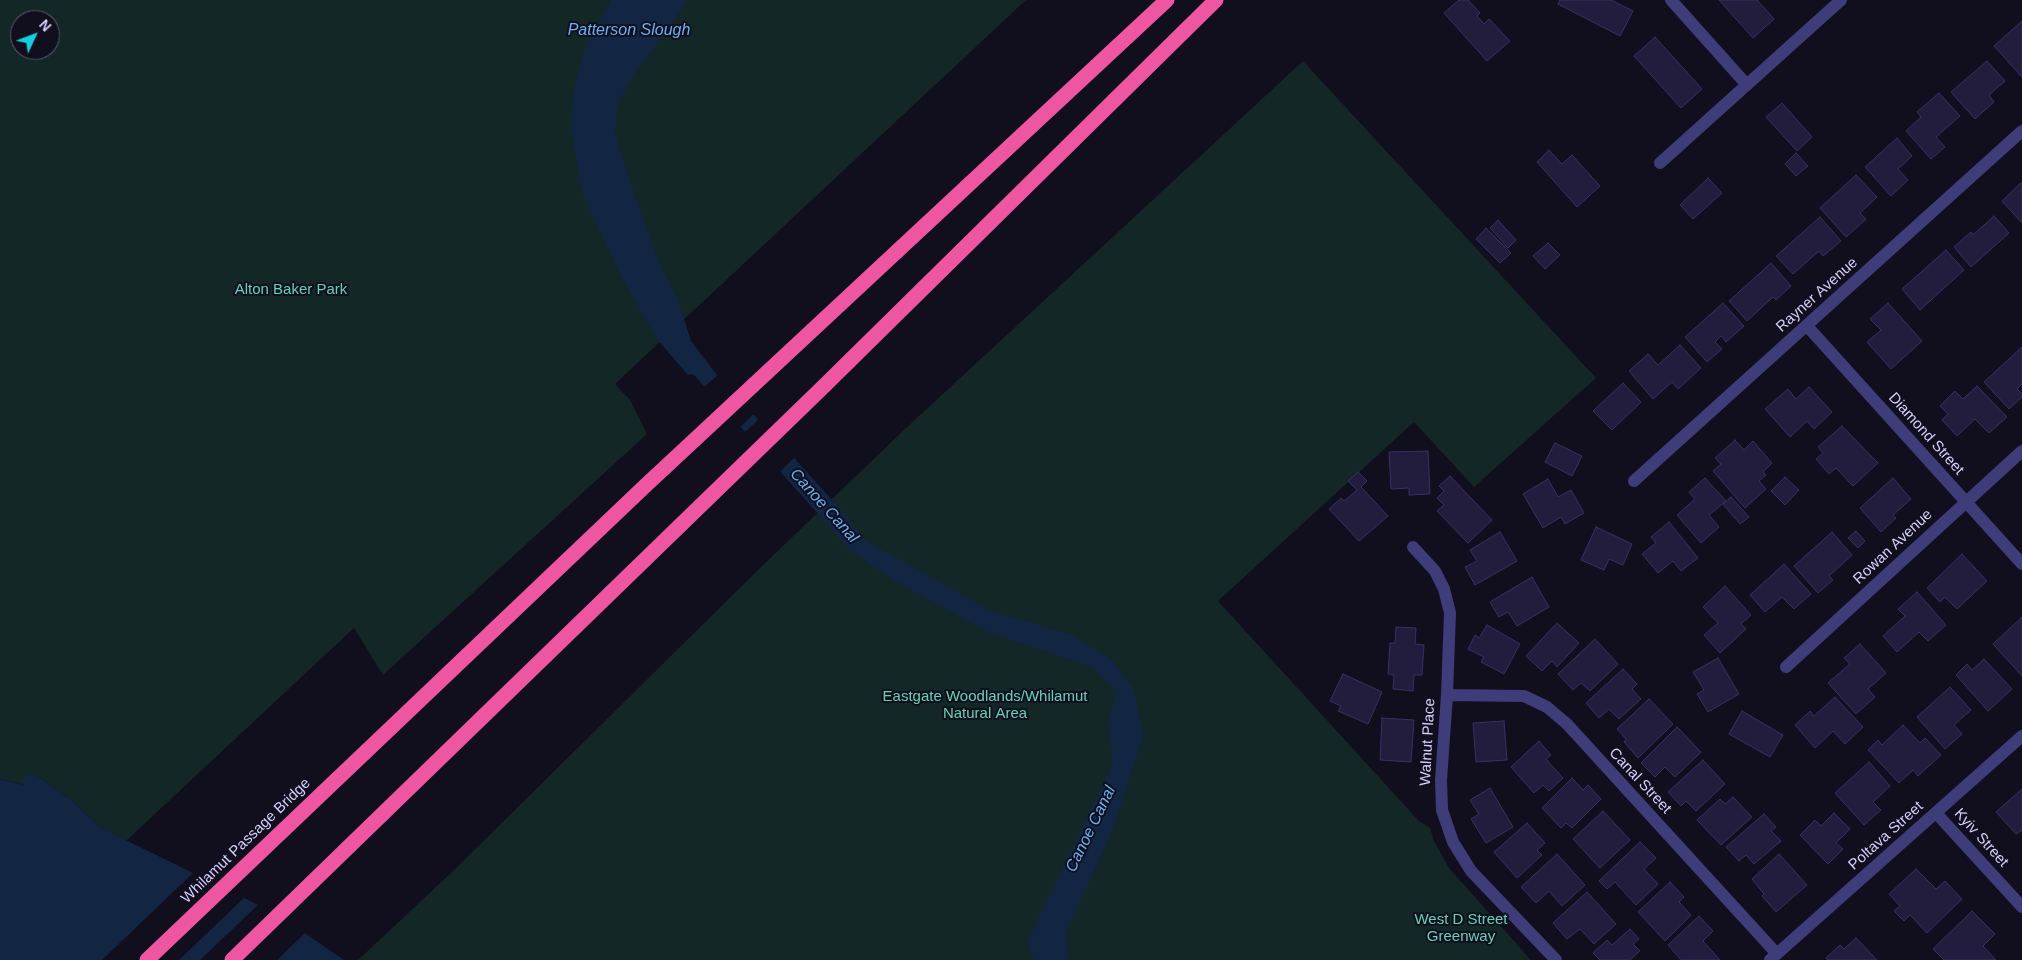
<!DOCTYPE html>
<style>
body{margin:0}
#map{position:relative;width:2022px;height:960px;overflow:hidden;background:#110e1e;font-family:Arial,sans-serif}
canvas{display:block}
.north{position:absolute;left:10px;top:10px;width:50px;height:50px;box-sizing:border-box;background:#110e1e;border:1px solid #5f5b76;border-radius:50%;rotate:47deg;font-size:14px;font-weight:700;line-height:20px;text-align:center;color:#d4cffb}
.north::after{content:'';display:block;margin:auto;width:18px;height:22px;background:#15cfe1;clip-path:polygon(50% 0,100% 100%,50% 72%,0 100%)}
</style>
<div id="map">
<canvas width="2022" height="960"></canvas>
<div class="north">N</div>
</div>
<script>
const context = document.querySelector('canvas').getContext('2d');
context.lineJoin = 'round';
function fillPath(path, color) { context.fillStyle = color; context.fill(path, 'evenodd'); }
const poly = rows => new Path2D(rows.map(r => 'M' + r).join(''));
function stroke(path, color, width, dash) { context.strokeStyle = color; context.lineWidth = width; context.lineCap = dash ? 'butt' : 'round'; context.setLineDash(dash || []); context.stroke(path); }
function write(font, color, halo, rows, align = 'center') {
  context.font = font + ' Arial,sans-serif'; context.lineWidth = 4; context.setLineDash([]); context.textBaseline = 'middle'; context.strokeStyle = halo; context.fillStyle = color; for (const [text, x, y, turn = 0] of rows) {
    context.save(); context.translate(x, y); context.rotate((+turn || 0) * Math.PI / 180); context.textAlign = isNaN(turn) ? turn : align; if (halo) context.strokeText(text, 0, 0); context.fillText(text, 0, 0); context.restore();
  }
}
fillPath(poly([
 [0,0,1026,0,615,384,630,400,647,434,383,675,354,628,126,841,101,828,70,799,35,774,24,785,0,779],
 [20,20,50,20,50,50,20,50],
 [1303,61,1596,378,1474,487,1414,422,1218,601,1419,821,1430,828,1434,841,1449,868,1531,960,358,960,453,871,761,567,905,429]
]), '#122726');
fillPath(poly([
 [611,0,688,0,634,75,618,102,615,131,625,168,659,262,679,303,691,341,723,383,776,438,844,513,865,540,991,611,1072,635,1111,659,1133,688,1144,734,1111,835,1066,931,1068,960,1034,960,1027,943,1113,763,1108,722,1117,692,1092,667,988,632,895,581,851,551,694,375,687,374,657,339,619,272,582,192,571,126,573,92,586,46],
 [35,774,70,799,101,828,277,914,344,960,0,960,0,779,23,785,24,776]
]), '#122643');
fillPath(poly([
 [719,374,755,413,739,428,703,388],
 [760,418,796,456,779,473,744,433],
 [195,871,246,896,179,960,102,960],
 [260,903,278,911,307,931,277,960,200,960]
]), '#110e1e');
const building = poly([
 [1459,0,1468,0,1480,13,1477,16,1484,24,1489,19,1510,41,1487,61,1444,13,1459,0],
 [1560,0,1611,0,1633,11,1620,36,1558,4,1560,0],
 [1719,0,1757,0,1774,19,1753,38,1719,0],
 [2022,21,2022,77,1994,46,2022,21],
 [1655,37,1702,89,1681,108,1634,56,1655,37],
 [1987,61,2005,81,1989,95,1994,102,1975,119,1951,92,1987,61],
 [1939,93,1960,116,1936,137,1945,147,1931,159,1906,131,1921,117,1917,112,1939,93],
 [1782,103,1812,137,1797,151,1766,117,1782,103],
 [1897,138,1912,156,1898,169,1908,180,1891,196,1865,167,1897,138],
 [1549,150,1562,164,1572,155,1600,186,1577,207,1537,162,1549,150],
 [1796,153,1808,166,1796,176,1785,164,1796,153],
 [1856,175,1877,197,1860,213,1866,219,1846,237,1820,208,1856,175],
 [1708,178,1722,193,1693,219,1680,205,1708,178],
 [2022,182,2022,223,2002,201,2022,182],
 [1994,216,2009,233,1971,267,1954,247,1971,232,1973,235,1994,216],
 [1820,217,1841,241,1823,256,1819,251,1793,274,1776,256,1820,217],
 [1498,220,1516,240,1508,248,1490,228,1498,220],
 [1486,228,1511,253,1500,263,1476,239,1486,228],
 [1548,243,1560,255,1545,269,1533,256,1548,243],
 [1946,250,1964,270,1920,310,1902,289,1946,250],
 [1771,263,1791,286,1776,300,1773,297,1747,321,1729,301,1771,263],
 [1723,303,1744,326,1726,342,1721,336,1715,342,1722,349,1707,362,1685,337,1723,303],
 [1888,303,1922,341,1891,369,1867,342,1881,330,1870,319,1888,303],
 [1680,345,1701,368,1678,389,1672,382,1653,399,1629,371,1648,354,1658,365,1680,345],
 [2022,347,2022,384,2017,389,2022,394,2022,397,2009,409,1984,382,2022,347],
 [1623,383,1641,402,1612,430,1593,411,1623,383],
 [1977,386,2007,417,1989,433,1975,419,1957,436,1942,420,1948,414,1940,406,1955,391,1963,399,1977,386],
 [1809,387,1832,412,1814,429,1807,421,1790,437,1765,409,1788,389,1796,399,1809,387],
 [1842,426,1878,463,1853,486,1836,468,1829,474,1816,459,1823,453,1818,447,1842,426],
 [1735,440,1744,450,1753,441,1772,463,1763,472,1766,475,1759,481,1766,489,1745,508,1713,471,1721,464,1715,458,1735,440],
 [1555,443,1582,456,1572,476,1545,462,1555,443],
 [1428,451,1430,494,1409,495,1409,488,1391,489,1389,452,1428,451],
 [1358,472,1367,481,1361,487,1388,516,1359,541,1329,509,1341,498,1344,501,1357,490,1348,481,1358,472],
 [1450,476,1492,520,1468,543,1437,511,1444,505,1437,498,1444,491,1439,486,1450,476],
 [1785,477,1799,490,1785,505,1771,491,1785,477],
 [1705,478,1726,501,1709,515,1719,527,1701,543,1677,515,1695,499,1689,492,1705,478],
 [1893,478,1911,499,1893,515,1896,518,1881,532,1860,508,1893,478],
 [1548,479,1558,497,1571,490,1584,513,1565,524,1561,517,1543,528,1523,494,1548,479],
 [1731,497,1749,517,1740,524,1723,504,1731,497],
 [1669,522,1698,558,1681,571,1673,561,1658,573,1642,554,1656,543,1651,537,1669,522],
 [1596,527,1632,544,1623,565,1609,559,1604,570,1581,560,1596,527],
 [1856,531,1865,541,1858,548,1848,538,1856,531],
 [1500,532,1517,561,1475,585,1465,567,1477,561,1470,550,1500,532],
 [1832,532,1852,555,1829,576,1833,580,1818,593,1794,566,1832,532],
 [1962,554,1987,581,1957,609,1945,597,1940,602,1927,588,1962,554],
 [1784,564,1811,594,1794,609,1782,597,1765,612,1750,595,1784,564],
 [1532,577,1549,607,1517,626,1508,612,1499,617,1490,602,1532,577],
 [1725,586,1751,615,1741,624,1746,629,1720,653,1704,635,1718,623,1703,607,1725,586],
 [1917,592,1946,625,1928,641,1919,632,1897,652,1883,636,1905,616,1898,609,1917,592],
 [2022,617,2022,676,1993,644,2022,617],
 [1557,623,1579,643,1557,667,1552,661,1542,671,1526,656,1557,623],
 [1487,625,1520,644,1504,674,1481,662,1484,657,1468,649,1475,635,1479,638,1487,625],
 [1396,627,1416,628,1415,644,1424,645,1422,675,1414,675,1413,691,1393,689,1394,675,1388,674,1390,643,1395,643,1396,627],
 [1595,639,1618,664,1590,691,1581,683,1573,690,1558,674,1595,639],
 [1860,644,1886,673,1868,689,1875,697,1856,714,1828,683,1850,664,1844,658,1860,644],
 [1718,658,1739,694,1708,712,1697,694,1704,690,1693,672,1718,658],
 [1984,659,2012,689,1988,711,1956,675,1967,664,1972,670,1984,659],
 [1623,669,1637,684,1632,689,1641,699,1619,719,1609,709,1599,718,1586,703,1623,669],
 [1343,674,1382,692,1368,724,1338,711,1341,706,1330,701,1343,674],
 [1950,687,1971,710,1954,725,1962,734,1945,749,1917,717,1950,687],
 [1835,697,1863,727,1845,744,1833,731,1815,748,1795,725,1810,711,1814,716,1835,697],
 [1649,699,1673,724,1638,758,1624,742,1626,739,1617,729,1649,699],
 [1742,711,1783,735,1770,757,1729,734,1742,711],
 [1382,718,1414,720,1411,762,1380,760,1382,718],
 [1504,721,1507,760,1476,762,1473,723,1504,721],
 [1903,725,1920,743,1925,738,1941,755,1918,776,1913,770,1899,783,1868,750,1878,740,1882,745,1903,725],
 [1677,727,1701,752,1675,777,1665,767,1655,777,1641,763,1677,727],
 [1539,741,1551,755,1546,759,1563,778,1549,791,1543,785,1534,793,1511,767,1539,741],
 [1703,760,1725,784,1696,811,1686,801,1681,806,1668,792,1703,760],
 [1869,762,1890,786,1873,802,1881,810,1864,825,1835,793,1869,762],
 [1572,778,1583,790,1588,785,1601,799,1572,828,1566,823,1561,828,1542,808,1572,778],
 [1490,788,1513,827,1486,843,1471,819,1479,814,1470,800,1490,788],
 [2022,789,2022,830,2016,834,1996,812,2022,789],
 [1733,797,1752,817,1721,845,1697,820,1720,799,1725,804,1733,797],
 [1603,811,1630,840,1600,868,1573,839,1603,811],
 [1834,813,1850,829,1836,843,1843,849,1828,864,1800,835,1815,820,1821,826,1834,813],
 [1764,814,1776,827,1771,831,1781,841,1754,864,1746,855,1739,861,1726,847,1764,814],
 [1527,823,1545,843,1537,850,1542,855,1517,878,1494,852,1527,823],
 [1640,842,1656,858,1644,869,1658,884,1636,905,1615,882,1607,889,1599,881,1640,842],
 [1557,854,1585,885,1562,906,1549,891,1536,903,1521,887,1557,854],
 [1779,854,1807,885,1776,912,1762,896,1764,894,1752,879,1779,854],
 [1916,869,1936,889,1945,881,1962,899,1927,933,1910,915,1904,921,1894,911,1900,906,1889,894,1916,869],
 [1670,882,1684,897,1679,902,1691,915,1665,941,1638,912,1670,882],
 [1587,892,1616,924,1594,944,1580,929,1567,939,1553,923,1587,892],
 [1972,911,1995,934,1983,946,1996,960,1944,960,1933,949,1972,911],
 [1699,916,1713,931,1703,941,1720,960,1681,960,1668,945,1699,916],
 [1630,929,1639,939,1633,944,1640,951,1630,960,1600,960,1593,953,1607,940,1612,945,1630,929],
 [1856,938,1877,960,1828,960,1826,958,1840,945,1844,949,1856,938]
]);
fillPath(building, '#221c3d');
stroke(building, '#3a3067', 1);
stroke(poly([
 [1671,0,1747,85],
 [1660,163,1841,0],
 [1807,326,2022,564],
 [1634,481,2022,131],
 [1413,547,1435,571,1444,589,1450,613,1447,695,1441,780,1442,810,1453,842,1471,871,1556,960],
 [1786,667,2022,451],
 [1447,695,1524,696,1547,707,1567,724,1777,954],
 [1936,813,2022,907],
 [1770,960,2022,736]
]), '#3f3d79', 12);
stroke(poly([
 [147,960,645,486,1167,0],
 [232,960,824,386,1216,0]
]), '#ef56a1', 15);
write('15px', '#63d3b6', '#110e1e', [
 ["Alton Baker Park",291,290],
 ["Eastgate Woodlands/Whilamut",985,697],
 ["Natural Area",985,714],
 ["West D Street",1461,920],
 ["Greenway",1461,937]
]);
write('15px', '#d4cffb', '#110e1e', [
 ["Rayner Avenue",1817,295,-42],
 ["Diamond Street",1926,434,48],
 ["Rowan Avenue",1893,547,-43],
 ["Walnut Place",1428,742,-87],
 ["Canal Street",1640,781,47],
 ["Poltava Street",1886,836,-42],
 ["Kyiv Street",1981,838,48],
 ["Whilamut Passage Bridge",246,841,-44]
]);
write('italic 16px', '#67b2f1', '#110e1e', [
 ["Patterson Slough",629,31],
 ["Canoe Canal",824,506,48],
 ["Canoe Canal",1091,829,-64]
]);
</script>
